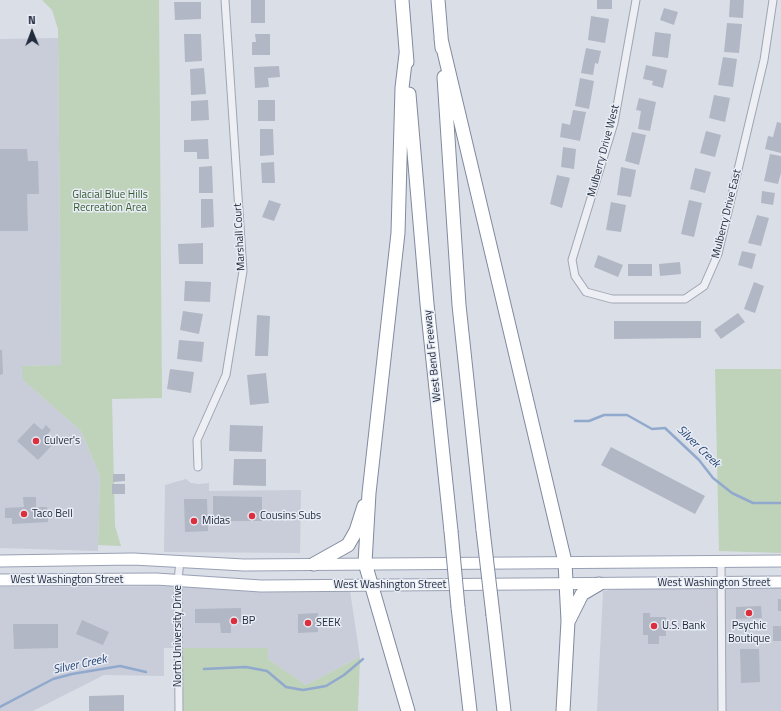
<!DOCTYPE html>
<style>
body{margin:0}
#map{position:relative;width:781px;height:711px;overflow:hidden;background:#dadee7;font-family:"Titillium Web",sans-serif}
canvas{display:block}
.north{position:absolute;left:12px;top:12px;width:40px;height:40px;-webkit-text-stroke:3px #e9edf5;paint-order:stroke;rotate:359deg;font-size:11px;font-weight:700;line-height:16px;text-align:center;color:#232b3e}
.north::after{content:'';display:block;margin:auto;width:14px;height:18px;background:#232b3e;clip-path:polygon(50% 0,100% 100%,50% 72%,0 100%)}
</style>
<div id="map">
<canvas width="781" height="711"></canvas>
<div class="north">N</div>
</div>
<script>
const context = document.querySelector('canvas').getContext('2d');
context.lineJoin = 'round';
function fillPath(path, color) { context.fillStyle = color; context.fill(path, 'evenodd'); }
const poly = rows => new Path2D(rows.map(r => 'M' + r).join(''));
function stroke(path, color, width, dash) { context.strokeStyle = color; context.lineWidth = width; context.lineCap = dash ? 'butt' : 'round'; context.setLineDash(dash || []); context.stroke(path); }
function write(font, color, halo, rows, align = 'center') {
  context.font = font + ' "Titillium Web",sans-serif'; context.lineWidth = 3; context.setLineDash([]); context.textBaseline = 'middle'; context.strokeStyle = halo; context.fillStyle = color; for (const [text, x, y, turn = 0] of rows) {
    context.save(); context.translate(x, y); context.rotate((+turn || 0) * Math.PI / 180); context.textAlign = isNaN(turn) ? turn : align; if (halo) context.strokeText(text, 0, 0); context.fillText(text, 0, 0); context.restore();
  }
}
fillPath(poly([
 [58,38,61,365,23,366,23,380,81,431,100,476,98,551,0,548,0,39],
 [186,479,191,483,199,484,209,483,209,491,301,490,300,553,164,552,165,485],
 [196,586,283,591,350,591,360,657,306,685,268,659,268,648,164,648,164,676,104,675,33,711,0,711,0,587],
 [781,586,781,711,597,711,603,591,634,587]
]), '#c8cdd9');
fillPath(poly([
 [42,0,159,0,162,398,112,399,115,526,121,546,98,545,100,476,81,431,23,380,22,366,61,365,58,29,52,10],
 [715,369,781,369,781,553,719,551],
 [182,648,268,648,268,659,306,685,360,657,358,711,183,711]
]), '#bfd2ba');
stroke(poly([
 [575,421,589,421,604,415,627,415,652,429,665,428,699,460,713,478,732,493,753,503,781,503],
 [204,669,246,667,267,671,286,687,303,690,326,686,344,675,363,659],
 [0,707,53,679,72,674,120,666,146,672]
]), '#90a9cc', 2.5);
fillPath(poly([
 [251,0,265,0,265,23,251,23],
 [597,0,612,0,612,9,597,9],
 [730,0,744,0,743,18,729,17],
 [174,2,201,2,201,19,175,20],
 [664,8,678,12,674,25,660,20],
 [591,16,609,19,605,43,588,40],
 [727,23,742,24,739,53,724,52],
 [655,32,671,34,668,58,652,56],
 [184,34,201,34,202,61,185,62],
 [255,34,270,34,270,55,252,55,252,42,256,42],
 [586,48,601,51,598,64,595,63,593,75,581,73],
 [723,57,737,59,733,87,718,85],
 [646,65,667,70,663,88,652,85,653,81,643,79],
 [279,66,280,77,268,78,269,87,255,88,254,67],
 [204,68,206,94,191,95,190,69],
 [580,78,594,81,589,109,575,106],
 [714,95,730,98,725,122,709,118],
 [639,98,656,102,650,131,638,129,641,111,636,110],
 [208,100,209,120,191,121,191,101],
 [258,100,275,100,275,121,258,121],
 [573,110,586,112,580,141,560,137,562,123,570,125],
 [777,122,781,123,781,153,765,149,768,136,773,137],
 [260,129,273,129,274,155,260,156],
 [706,131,721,135,715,157,700,153],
 [632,132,646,135,639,165,625,161],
 [208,139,209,159,197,159,197,152,184,152,184,140],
 [563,147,576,149,574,169,561,167],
 [0,149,27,149,28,161,38,161,39,194,27,194,28,231,0,231],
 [770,154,781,156,781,173,778,184,764,181],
 [274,162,275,183,262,183,261,163],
 [212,166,213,193,199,193,199,167],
 [621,167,636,170,631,197,617,195],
 [695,168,711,172,705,193,690,189],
 [557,175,570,178,562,208,550,204],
 [762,191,775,193,773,205,761,203],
 [201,199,213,199,214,227,201,228],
 [269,200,281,204,274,221,262,217],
 [689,200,702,203,694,237,681,234],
 [611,202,626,205,621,232,606,230],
 [757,215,769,218,761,246,748,243],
 [203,243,203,264,179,264,178,244],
 [742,251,756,254,752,269,738,265],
 [598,255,623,265,618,277,594,267],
 [680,262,681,274,660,276,659,264],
 [628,264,652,264,652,276,628,276],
 [185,281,211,282,210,302,184,301],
 [754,282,764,286,755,313,744,309],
 [183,311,203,314,199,334,180,330],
 [738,313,745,322,721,339,714,330],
 [257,315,270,316,268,356,255,356],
 [614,321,701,321,701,338,614,339],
 [179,340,204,342,202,362,177,359],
 [0,350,2,350,3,374,0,375],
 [170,369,194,372,191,393,167,389],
 [266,373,269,403,250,405,247,375],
 [34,423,42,430,46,425,51,430,47,435,55,442,38,460,17,441],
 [230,425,263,426,262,452,229,451],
 [611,447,705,496,695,514,601,465],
 [234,459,266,459,266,486,233,485],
 [113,474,125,474,125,481,113,482],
 [112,484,125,484,125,494,112,494],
 [213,496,262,497,262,521,213,521],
 [23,497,36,497,36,507,47,507,48,522,12,524,12,518,5,518,5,508,24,507],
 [184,499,207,499,208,531,185,532],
 [778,599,781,599,781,611,778,611],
 [761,606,762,618,736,619,736,607],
 [241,608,241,622,231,622,231,633,221,633,220,623,195,623,195,609],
 [318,613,318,632,298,633,298,614],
 [643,613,650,613,650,617,666,617,666,636,659,636,659,644,648,644,648,635,643,635],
 [82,620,109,632,103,645,76,634],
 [13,624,58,624,58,648,14,649],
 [773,626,781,626,781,641,773,641],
 [740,649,759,649,760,682,741,683],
 [124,695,124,711,89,711,89,696]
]), '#b1b7c4');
const street = poly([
 [636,0,614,123,572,260,575,276,586,292,612,299,685,299,704,286,718,254,764,60,773,0],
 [198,467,197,440,226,375,243,271,225,0],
 [721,561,722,711],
 [179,711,178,581,180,560]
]);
const primary = poly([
 [0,561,133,559,244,565,781,561],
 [0,580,156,579,261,586,781,582]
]);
const highway = poly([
 [402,0,407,62],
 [438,0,442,48],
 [441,39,565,562,568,621,563,711],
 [406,54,402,88,398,233,369,493,365,563,408,711],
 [444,77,459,305,483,530],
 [409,94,427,304,451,531],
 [314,564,348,545,356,531,364,506],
 [458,607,470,711],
 [493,615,504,711],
 [569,620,582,594,599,584]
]);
stroke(street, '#9fa5b1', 9);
stroke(primary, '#98a1b4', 13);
stroke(highway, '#808a9f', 15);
stroke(street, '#edeff5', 7);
stroke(primary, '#fff', 11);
stroke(highway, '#fff', 13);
const highwayBridge = poly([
 [483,530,493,615],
 [451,531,458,607]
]);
stroke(highwayBridge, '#808a9f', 15, []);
stroke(highwayBridge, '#fff', 13);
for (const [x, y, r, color] of [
 [36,441,4,"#dc2f3d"],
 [24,514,4,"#dc2f3d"],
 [252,516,4,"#dc2f3d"],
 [194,521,4,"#dc2f3d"],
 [749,613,4,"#dc2f3d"],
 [234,621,4,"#dc2f3d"],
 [308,623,4,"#dc2f3d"],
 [654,626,4,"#dc2f3d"]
]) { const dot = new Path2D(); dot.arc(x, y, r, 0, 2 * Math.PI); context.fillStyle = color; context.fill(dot); stroke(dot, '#e9edf5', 1.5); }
write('11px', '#232b3e', '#e9edf5', [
 ["Mulberry Drive West",604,151,-75],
 ["Mulberry Drive East",727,214,-76],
 ["Marshall Court",240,237,-93],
 ["West Bend Freeway",433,356,-96],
 ["West Washington Street",67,580],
 ["West Washington Street",714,583],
 ["West Washington Street",390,585],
 ["North University Drive",178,636,-90]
]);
write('11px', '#345b2f', '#e9edf5', [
 ["Glacial Blue Hills",110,195],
 ["Recreation Area",110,208]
]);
write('11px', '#232b3e', '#e9edf5', [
 ["Culver's",44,441],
 ["Taco Bell",32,514],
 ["Cousins Subs",260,516],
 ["Midas",202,521],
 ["BP",242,621],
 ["SEEK",316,623],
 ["U.S. Bank",662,626],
 ["Psychic",749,626,"center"],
 ["Boutique",749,639,"center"]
], 'left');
write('italic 12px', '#294676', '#e9edf5', [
 ["Silver Creek",698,447,44],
 ["Silver Creek",80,665,-12]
]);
</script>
